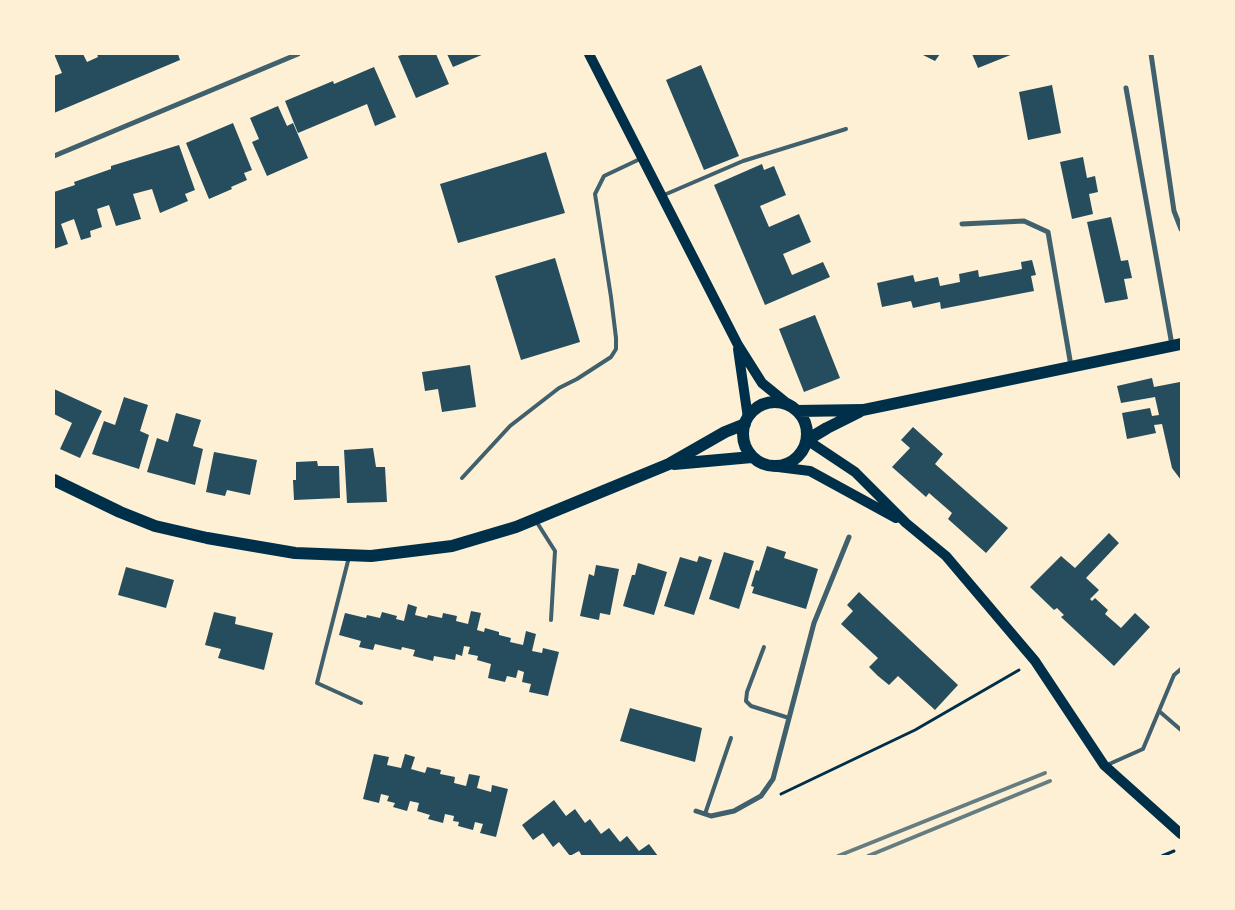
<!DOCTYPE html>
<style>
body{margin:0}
#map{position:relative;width:1235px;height:910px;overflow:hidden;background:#fdf0d5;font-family:Bitter,serif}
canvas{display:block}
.frame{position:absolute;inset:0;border:55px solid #fdf0d5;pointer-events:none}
</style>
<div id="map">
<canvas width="1235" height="910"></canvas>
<div class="frame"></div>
</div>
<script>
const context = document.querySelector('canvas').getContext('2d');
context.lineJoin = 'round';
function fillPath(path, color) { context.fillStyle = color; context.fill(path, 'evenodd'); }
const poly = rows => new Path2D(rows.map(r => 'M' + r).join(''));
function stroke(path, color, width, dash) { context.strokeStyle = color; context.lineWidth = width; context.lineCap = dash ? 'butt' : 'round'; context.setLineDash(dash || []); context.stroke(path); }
fillPath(poly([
 [54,54,83,54,87,62,98,57,97,54,178,54,180,60,54,113,54,76,62,73],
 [405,54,436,54,449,84,416,98,398,56],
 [447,54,484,54,453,67],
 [921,54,940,54,935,61],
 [972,54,1013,54,978,68],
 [701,65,739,156,704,170,666,80],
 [374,67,396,117,375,126,367,104,298,133,285,101,333,81,334,84],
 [1052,85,1061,133,1028,140,1019,92],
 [278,106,287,126,293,123,308,158,267,176,252,142,259,139,250,118],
 [233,123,252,170,244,173,247,180,231,187,232,189,209,199,186,143],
 [179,145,195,190,185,194,188,201,160,213,152,189,133,194,141,219,116,226,109,205,97,209,102,227,90,231,91,237,81,240,74,219,61,224,68,244,54,249,54,192,75,185,74,182,111,169,111,166],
 [546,152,565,213,458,243,440,184],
 [1083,157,1087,178,1095,176,1098,192,1089,194,1093,214,1072,219,1060,162],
 [762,164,764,170,774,166,786,195,760,206,769,227,799,214,811,242,783,254,792,275,823,262,830,277,765,305,714,185],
 [1111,217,1121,261,1128,260,1132,278,1124,279,1128,299,1105,303,1087,222],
 [555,258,580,342,521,360,495,276],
 [1032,260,1036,275,1031,276,1034,291,941,309,940,302,913,308,911,301,882,307,877,283,913,275,915,282,938,277,940,286,960,282,959,274,978,270,979,277,1022,269,1021,262],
 [815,315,840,378,804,392,779,329],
 [470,365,476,407,442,412,438,389,425,391,422,372],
 [1152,378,1154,387,1180,382,1181,480,1172,468,1162,424,1154,425,1156,433,1127,439,1122,413,1150,408,1152,416,1159,415,1155,397,1121,403,1117,386],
 [54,389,102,411,80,458,60,449,72,423,54,414],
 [124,397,148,405,140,431,149,435,139,469,92,454,104,421,115,425],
 [176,413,201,420,193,446,203,449,195,485,147,472,157,438,168,442],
 [913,427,943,454,935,464,1008,528,986,553,948,519,952,513,929,493,926,497,892,467,910,448,901,440],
 [373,448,376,467,385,467,387,502,347,503,344,450],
 [214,452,257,460,250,495,227,490,225,496,206,492],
 [317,461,318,466,339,466,340,498,294,500,293,480,296,480,296,462],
 [1109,533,1119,543,1086,578,1099,590,1090,599,1092,601,1095,598,1108,610,1105,614,1121,628,1135,613,1150,627,1114,666,1061,617,1064,615,1057,608,1054,610,1030,587,1061,556,1075,568],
 [767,546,786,552,784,558,818,569,806,609,752,593,754,587,751,586,756,570,759,571],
 [724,552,754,561,739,609,709,599],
 [699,556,712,560,694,615,664,606,680,557,697,562],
 [638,563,667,572,654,615,623,606,632,575,635,575],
 [596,565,619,569,610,615,600,613,599,620,580,616,589,574,594,576],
 [126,567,174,580,166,608,118,595],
 [859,592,958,685,935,710,898,676,889,685,878,676,869,667,878,658,841,624,853,611,847,605],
 [408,604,417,607,415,615,427,618,428,615,442,618,443,613,457,616,456,621,468,624,471,611,481,613,477,630,484,632,485,628,499,632,499,635,511,638,510,642,523,645,526,631,536,634,532,651,542,653,543,648,559,652,548,696,529,692,531,684,522,682,524,672,518,670,516,678,507,676,505,682,488,678,491,664,477,660,478,656,468,654,470,647,464,646,462,656,456,654,455,660,434,656,433,661,413,656,415,650,402,647,401,650,375,644,373,650,359,647,361,641,339,635,345,613,366,618,367,615,380,618,382,612,397,616,396,619,404,621],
 [214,612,236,617,235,624,273,633,264,670,218,658,221,649,205,645],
 [630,708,702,728,695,762,620,741],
 [374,754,389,757,387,765,401,768,405,754,415,757,411,769,425,773,427,767,441,770,440,774,455,777,454,783,466,786,469,774,480,776,477,788,491,792,492,785,508,789,496,837,480,833,483,824,475,822,473,830,458,826,459,822,453,821,454,816,445,814,443,823,428,819,430,815,417,811,419,803,410,801,407,811,393,807,395,803,387,801,389,796,381,794,379,803,363,799],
 [554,800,566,816,575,809,585,823,590,819,601,834,609,828,620,842,627,836,639,851,649,844,658,856,582,856,579,851,570,856,559,842,553,847,543,833,533,840,522,825]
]), '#264d5e');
stroke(poly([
 [781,794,915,730,1019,670],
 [1162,856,1174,851]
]), '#003049', 3);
stroke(poly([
 [664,195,743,161,846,129],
 [462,478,510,426,559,388,577,379,611,357,616,349,616,338,611,297,595,194,604,176,640,159],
 [536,521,555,551,551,620],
 [349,557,317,683,361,703],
 [764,647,747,692,746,701,751,706,789,718],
 [1159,711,1181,730],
 [1107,765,1143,749,1174,675,1181,669],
 [705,814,731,738]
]), '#3f606c', 4);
stroke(poly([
 [1151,54,1174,211,1181,229],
 [1126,88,1172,345],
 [54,156,298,54],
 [962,224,1024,221,1048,232,1071,366],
 [696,811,711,816,734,811,761,796,773,779,814,623,849,537]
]), '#3f606c', 5);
stroke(poly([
 [589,54,738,345,762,383,789,405],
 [738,349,748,418],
 [807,440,855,472,906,523,946,556,1035,661,1104,765,1181,834],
 [778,467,810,471,896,518]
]), '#003049', 10);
stroke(poly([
 '743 434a32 32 0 1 1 64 0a32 32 0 1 1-64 0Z',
 [797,411,863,410,1181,344],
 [807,440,827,428,859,412],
 [674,464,752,457],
 [54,480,120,512,155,526,207,538,295,553,371,556,452,546,516,527,669,464,725,432,745,424]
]), '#003049', 12);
stroke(poly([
 [838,856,1045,773],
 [868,856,1050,781]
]), '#657d81', 4);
</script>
